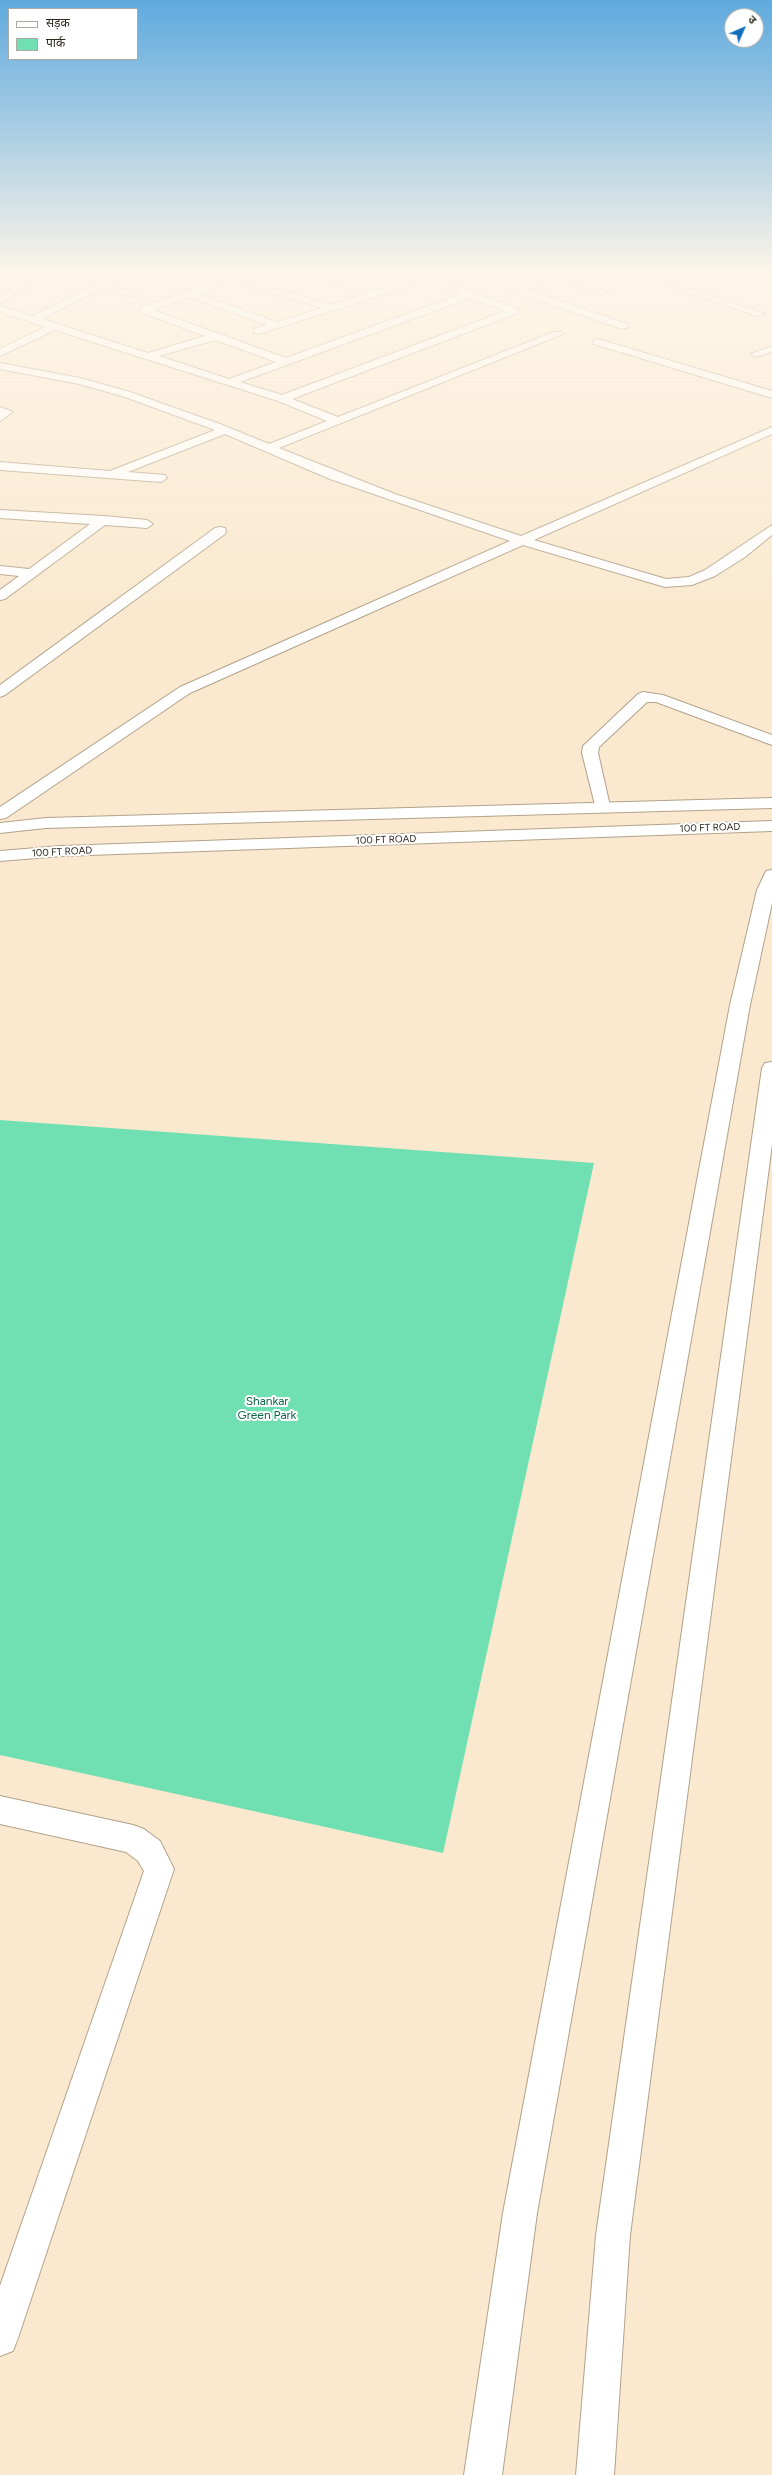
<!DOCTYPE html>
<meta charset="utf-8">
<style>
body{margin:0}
#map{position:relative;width:772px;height:2475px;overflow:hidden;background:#fae9cf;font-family:Figtree,"Noto Sans Devanagari",sans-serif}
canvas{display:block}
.legend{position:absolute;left:8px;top:8px;width:130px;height:52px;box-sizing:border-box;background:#fff;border:1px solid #aba9a5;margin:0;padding:5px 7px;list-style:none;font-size:12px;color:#2d271d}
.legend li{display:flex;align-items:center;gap:8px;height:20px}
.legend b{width:20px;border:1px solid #aba9a5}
.north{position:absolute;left:724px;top:8px;width:40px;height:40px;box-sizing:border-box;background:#fff;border:1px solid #aba9a5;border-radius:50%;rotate:45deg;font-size:11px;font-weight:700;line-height:16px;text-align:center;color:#2d271d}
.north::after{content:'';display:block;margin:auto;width:14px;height:18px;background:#106fbb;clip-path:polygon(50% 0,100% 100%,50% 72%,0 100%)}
</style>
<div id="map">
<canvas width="772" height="2475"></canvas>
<ul class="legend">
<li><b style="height:5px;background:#fff"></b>सड़क</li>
<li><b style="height:11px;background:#70dfb1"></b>पार्क</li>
</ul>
<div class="north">उ</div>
</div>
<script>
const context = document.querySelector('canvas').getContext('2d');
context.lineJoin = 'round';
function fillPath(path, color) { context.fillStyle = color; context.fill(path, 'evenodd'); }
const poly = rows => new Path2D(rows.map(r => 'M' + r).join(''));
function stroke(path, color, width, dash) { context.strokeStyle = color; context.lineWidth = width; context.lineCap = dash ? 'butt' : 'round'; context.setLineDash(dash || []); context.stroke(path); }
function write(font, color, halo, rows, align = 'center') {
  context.font = font + ' Figtree,sans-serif'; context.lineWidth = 4; context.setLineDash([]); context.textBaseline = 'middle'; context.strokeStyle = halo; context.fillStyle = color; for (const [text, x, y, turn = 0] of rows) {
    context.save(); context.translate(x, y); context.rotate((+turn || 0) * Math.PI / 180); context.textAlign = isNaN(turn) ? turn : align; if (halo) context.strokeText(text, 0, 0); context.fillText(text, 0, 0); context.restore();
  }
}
fillPath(poly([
 [0,1120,594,1163,443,1853,0,1755]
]), '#70dfb1');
const minor = poly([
 [35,275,46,275,0,303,0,296,35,275],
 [115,275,127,275,107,286,137,293,137,297,99,290,42,319,148,353,205,336,140,312,140,308,232,275,245,275,242,278,332,305,365,294,310,277,308,275,322,275,375,291,418,278,414,275,427,275,438,279,455,275,471,275,469,277,447,282,518,309,518,313,292,399,338,417,554,332,562,332,563,334,279,448,395,494,521,536,772,427,772,434,534,540,666,579,689,577,705,570,772,525,772,535,745,557,715,576,692,585,665,587,523,545,190,693,6,818,0,819,0,807,180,687,510,541,330,479,225,434,128,472,165,475,167,478,161,482,0,470,0,462,110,471,215,430,122,396,79,384,0,369,0,363,80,378,130,392,220,424,269,444,327,421,278,401,55,330,0,356,0,349,45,327,0,312,0,306,32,316,115,275],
 [232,281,322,308,277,322,198,294,232,281],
 [427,281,461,294,286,358,153,310,189,297,267,325,254,329,254,333,258,334,427,281],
 [470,298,505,311,282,395,240,382,470,298],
 [215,340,276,362,229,379,159,356,215,340],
 [558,275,572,275,570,277,608,292,600,294,560,280,527,290,628,324,628,328,620,328,509,291,558,275],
 [636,275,650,275,766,314,757,316,636,275],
 [755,275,772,276,772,282,757,277,755,275],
 [598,339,772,391,772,398,594,344,594,340,598,339],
 [772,346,772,352,756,357,751,354,772,346],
 [0,407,13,412,0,421,0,407],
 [0,510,104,516,147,520,153,524,147,528,105,525,5,599,0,600,0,590,19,576,0,574,0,566,29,569,90,524,0,518,0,510],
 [220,527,225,528,226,531,225,534,5,695,0,697,0,685,215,528,220,527],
 [643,692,663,695,772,735,772,745,656,702,647,702,599,747,598,753,610,806,608,809,596,809,582,753,583,746,638,694,643,692],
 [772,870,772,903,750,1005,537,2213,502,2475,464,2475,503,2213,730,1005,757,890,766,871,772,870],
 [772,1062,772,1144,630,2235,614,2475,576,2475,596,2235,762,1068,765,1063,772,1062],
 [0,1796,133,1825,144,1829,160,1841,174,1869,18,2338,13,2351,0,2356,0,2286,144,1871,138,1861,126,1852,0,1824,0,1796]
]);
const major = poly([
 [772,798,772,808,46,828,0,833,0,823,46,818,772,798],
 [772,821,772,831,61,856,0,861,0,851,61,846,772,821]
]);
stroke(minor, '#b2a28a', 2);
stroke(major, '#b2a28a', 2);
fillPath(minor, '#fff');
fillPath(major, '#fff');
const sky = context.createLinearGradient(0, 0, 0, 621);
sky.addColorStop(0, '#5eaade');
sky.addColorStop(0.44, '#fdf5e9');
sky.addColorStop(1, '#fdf5e900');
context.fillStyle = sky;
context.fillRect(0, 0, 772, 621);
write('10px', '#2d271d', '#fff', [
 ["100 FT ROAD",710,828,-2],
 ["100 FT ROAD",386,840,-2],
 ["100 FT ROAD",62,852,-3]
]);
write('12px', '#0c6648', '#fff', [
 ["Shankar",267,1401],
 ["Green Park",267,1415]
]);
</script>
